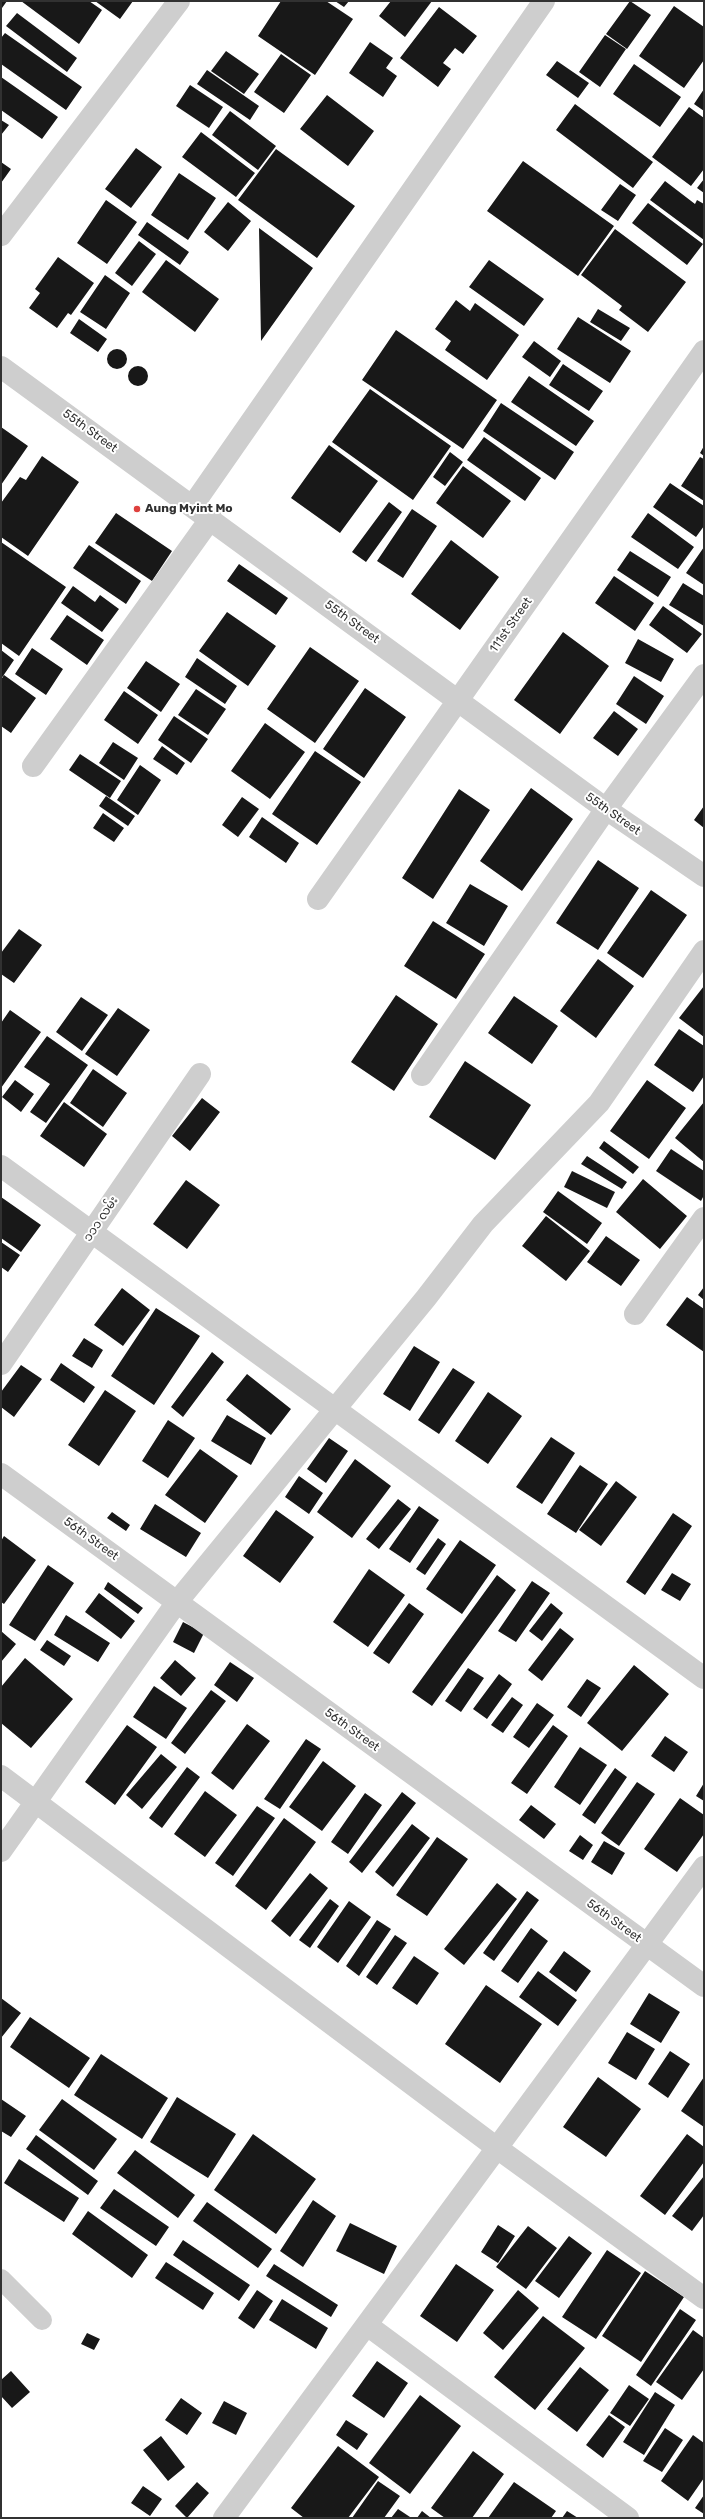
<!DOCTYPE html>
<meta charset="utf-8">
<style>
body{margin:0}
#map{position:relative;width:705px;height:2519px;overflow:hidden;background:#fff;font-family:Rubik,sans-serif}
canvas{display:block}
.frame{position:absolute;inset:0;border:2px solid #313131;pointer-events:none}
</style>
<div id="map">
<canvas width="705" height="2519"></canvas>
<div class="frame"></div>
</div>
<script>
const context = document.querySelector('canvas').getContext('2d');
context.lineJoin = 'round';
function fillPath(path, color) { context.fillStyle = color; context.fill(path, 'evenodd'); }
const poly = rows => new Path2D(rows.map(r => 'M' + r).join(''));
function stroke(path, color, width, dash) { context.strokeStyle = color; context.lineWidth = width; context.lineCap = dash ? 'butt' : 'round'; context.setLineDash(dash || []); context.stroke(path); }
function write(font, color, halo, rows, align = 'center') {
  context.font = font + ' Rubik,"Noto Sans Myanmar",sans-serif'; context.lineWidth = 4; context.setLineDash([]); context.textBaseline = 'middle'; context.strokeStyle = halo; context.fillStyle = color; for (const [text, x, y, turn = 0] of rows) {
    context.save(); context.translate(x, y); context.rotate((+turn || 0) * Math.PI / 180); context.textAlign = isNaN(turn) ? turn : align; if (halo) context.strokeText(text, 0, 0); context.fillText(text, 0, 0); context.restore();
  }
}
fillPath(poly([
 [1,1,7,1,2,8,1,7],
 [21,1,89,1,102,10,79,44],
 [95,1,133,1,120,19],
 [281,1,326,1,353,19,315,75,258,36],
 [335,1,349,1,344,7],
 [391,1,432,1,405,37,379,16],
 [630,1,651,15,627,49,606,34],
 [674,6,704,27,704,60,684,88,639,56],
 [439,7,477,36,463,54,455,48,443,63,451,69,438,87,400,58],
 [17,13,77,58,67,72,6,26],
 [5,33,82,87,66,110,1,64,1,38],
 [605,35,626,49,600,87,579,72],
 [370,42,393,58,386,68,397,76,383,97,349,73],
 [226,51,259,74,244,94,211,71],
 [281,54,311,75,284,113,254,92],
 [557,61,589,83,578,98,546,75],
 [634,64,681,97,660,127,613,94],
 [207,70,259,106,250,120,197,84],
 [1,77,58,117,42,139,1,110],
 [190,85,223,107,209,128,176,106],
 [704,89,704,111,694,104],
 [327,95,374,131,348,166,300,129],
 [575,104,653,162,633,188,556,130],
 [689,107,704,118,704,169,691,186,652,157],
 [230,111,276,146,258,170,212,135],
 [1,120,9,125,1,135],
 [201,132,255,173,236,197,182,157],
 [136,148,162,167,131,208,105,189],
 [276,149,355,206,317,258,238,200],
 [523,161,614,226,578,276,487,211],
 [1,162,11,169,1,183],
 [179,173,216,198,188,240,151,215],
 [704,179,704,193,697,188],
 [665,181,695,204,697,200,704,204,704,240,650,200],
 [620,184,636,195,618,221,601,210],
 [106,200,137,222,107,264,77,243],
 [228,202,251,221,228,251,204,232],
 [648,203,703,244,687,265,632,223],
 [147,222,189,252,180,265,138,235],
 [259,228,313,268,261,341],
 [615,229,686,282,648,332,619,310,622,306,581,275],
 [139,241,156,254,132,286,115,273],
 [58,257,94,283,71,315,68,313,57,328,29,308,40,293,35,289],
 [166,260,219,299,195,332,142,292],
 [489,260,544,299,524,326,469,287],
 [105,275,130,293,106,329,80,312],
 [456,300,470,311,475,303,519,335,487,380,445,350,451,341,435,329],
 [598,309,630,328,621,341,590,322],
 [578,317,631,351,610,383,557,349],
 [79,319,107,339,98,352,70,333],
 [396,330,497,400,463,449,362,380],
 [534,341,561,361,550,377,522,357],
 '107 359a10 10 0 1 1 20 0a10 10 0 1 1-20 0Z',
 [563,364,603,391,589,411,549,385],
 '128 376a10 10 0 1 1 20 0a10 10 0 1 1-20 0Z',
 [529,376,594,421,576,446,511,402],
 [370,389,451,446,413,500,332,442],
 [501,403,574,452,555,480,483,431],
 [1,427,28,446,1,485],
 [484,437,541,478,525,501,467,460],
 [329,445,378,481,340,533,291,498],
 [704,446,704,456,700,453],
 [450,452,463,462,445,486,433,477],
 [42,456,79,482,28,556,1,537,1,503,20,477,26,480],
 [700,457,704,459,704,501,681,486],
 [463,466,511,501,483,538,436,503],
 [670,483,704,506,704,526,696,537,653,507],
 [389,502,402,512,366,562,352,552],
 [412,509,437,526,403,578,377,561],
 [116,513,172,551,152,581,95,543],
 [648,513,694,547,678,569,631,537],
 [451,540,499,577,460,630,411,594],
 [1,542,66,587,19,656,1,643],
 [89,545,141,581,126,604,73,568],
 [704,547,704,585,686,573],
 [630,551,671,577,658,597,617,570],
 [239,564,288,598,276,615,227,581],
 [614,576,654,603,635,631,595,603],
 [683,583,704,596,704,626,669,605],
 [73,586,95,602,100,595,119,609,102,632,61,603],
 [663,606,702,634,687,653,649,625],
 [227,612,276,646,248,686,199,651],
 [67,615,104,640,87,665,50,639],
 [563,632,609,666,560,734,514,700],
 [638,639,674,659,661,682,625,663],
 [310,647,359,681,315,743,267,709],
 [32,648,63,669,46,695,15,674],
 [1,650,14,660,1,679],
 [197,658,237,686,225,704,185,677],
 [146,661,180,684,161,712,127,688],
 [4,675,36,698,11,733,1,726,1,680],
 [634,676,664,696,646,724,616,704],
 [365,688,406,717,364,778,323,749],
 [196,689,226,709,208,735,178,715],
 [124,691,158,715,138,744,104,720],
 [614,711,638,729,618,756,593,738],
 [174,716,208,739,191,763,158,740],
 [265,723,305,752,270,799,231,771],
 [113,742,138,758,124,780,99,763],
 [162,746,185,763,177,775,153,759],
 [315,751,361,782,317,845,272,814],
 [80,754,121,781,110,798,69,770],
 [140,765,161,780,138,815,117,800],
 [531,788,573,819,522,891,480,861],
 [459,789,490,810,433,899,402,878],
 [106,796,135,816,128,826,99,806],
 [242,797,259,809,238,837,222,825],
 [704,806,704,828,694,820],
 [103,813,124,828,114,842,93,828],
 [262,817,299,843,286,863,249,837],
 [598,860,639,888,598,950,556,923],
 [470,884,508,906,484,946,446,923],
 [651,890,687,915,643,978,607,953],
 [433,921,485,954,456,999,404,966],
 [19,929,42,945,14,983,1,974,1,953],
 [598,959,634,986,596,1038,560,1011],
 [704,986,704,1037,679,1018],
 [396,995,438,1024,394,1091,351,1062],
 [514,996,558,1026,532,1064,488,1033],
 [81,997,108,1015,82,1051,56,1032],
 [118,1008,150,1030,117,1076,85,1054],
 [10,1010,41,1032,1,1088,1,1023],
 [679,1029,704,1046,704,1076,693,1092,654,1065],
 [47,1036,88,1065,46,1123,30,1112,50,1084,24,1067],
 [465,1061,531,1105,495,1160,429,1117],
 [93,1069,127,1093,103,1127,70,1103],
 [15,1080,34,1094,21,1112,2,1097],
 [647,1080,686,1108,649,1159,610,1131],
 [202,1098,220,1112,190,1151,172,1136],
 [64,1102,107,1134,84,1167,40,1136],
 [704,1102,704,1162,675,1138],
 [604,1141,639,1167,633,1174,599,1148],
 [671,1149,704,1171,704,1195,701,1201,656,1171],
 [587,1156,627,1182,622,1189,581,1164],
 [572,1171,615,1192,607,1208,564,1187],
 [643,1179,687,1216,660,1249,616,1212],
 [186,1180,220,1205,187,1249,153,1224],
 [558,1191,602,1223,587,1244,543,1212],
 [1,1197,41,1225,21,1252,1,1238],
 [546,1216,590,1251,566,1281,522,1246],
 [606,1236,640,1260,621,1286,587,1262],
 [1,1242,20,1255,8,1272,1,1267],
 [704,1287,704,1300,698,1295],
 [122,1288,150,1310,123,1346,94,1325],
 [687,1297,704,1309,704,1352,666,1325],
 [156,1308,200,1336,154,1405,111,1376],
 [84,1338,103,1350,92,1368,72,1356],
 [414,1346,440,1362,410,1411,383,1394],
 [212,1352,224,1362,183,1417,171,1407],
 [61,1363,95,1387,84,1403,50,1380],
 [21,1365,42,1379,14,1417,1,1407,1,1392],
 [453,1368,475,1382,439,1434,418,1420],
 [247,1374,291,1409,271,1435,226,1400],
 [105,1390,136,1411,99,1466,68,1445],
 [488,1392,522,1416,488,1464,455,1441],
 [227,1415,266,1438,251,1465,211,1441],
 [168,1420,195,1438,168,1478,142,1461],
 [551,1437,575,1453,542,1504,516,1487],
 [329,1438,348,1451,326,1483,307,1469],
 [200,1449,238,1476,205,1523,165,1495],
 [355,1459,391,1486,352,1538,317,1512],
 [580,1465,608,1484,576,1533,547,1514],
 [299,1476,323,1493,309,1514,285,1497],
 [616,1481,637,1497,601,1546,579,1530],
 [398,1499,411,1509,379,1549,366,1539],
 [155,1504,201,1533,186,1557,140,1529],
 [419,1506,439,1520,410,1563,389,1549],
 [276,1510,314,1537,280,1583,243,1556],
 [112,1512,130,1525,126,1531,107,1518],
 [673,1513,692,1526,645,1595,626,1582],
 [4,1536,36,1560,4,1604,1,1602,1,1541],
 [438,1538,446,1544,425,1575,416,1569],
 [460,1540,496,1565,462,1614,426,1589],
 [48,1565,74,1583,35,1641,9,1625],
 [369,1569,405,1595,368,1647,333,1622],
 [672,1573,691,1584,680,1601,661,1590],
 [497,1575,516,1590,432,1706,412,1692],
 [532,1581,550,1593,516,1642,498,1631],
 [108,1582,143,1608,138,1614,104,1589],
 [99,1593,135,1621,121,1639,85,1612],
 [409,1603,424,1614,389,1664,373,1653],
 [551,1603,563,1613,542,1641,529,1631],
 [66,1615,110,1643,98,1662,54,1635],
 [183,1622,204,1633,194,1653,173,1642],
 [560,1628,574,1639,542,1681,528,1670],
 [1,1631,16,1644,1,1662],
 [47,1640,71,1656,64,1666,40,1650],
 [25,1658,73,1699,31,1748,1,1723,1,1687],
 [175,1660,196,1678,181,1696,160,1678],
 [230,1662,254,1678,237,1702,214,1685],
 [634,1665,669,1694,622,1751,587,1723],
 [468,1668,484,1678,461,1712,445,1701],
 [499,1674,512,1684,487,1719,473,1709],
 [587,1679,601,1688,581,1717,567,1707],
 [154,1686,187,1708,166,1739,133,1717],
 [211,1690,226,1701,185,1754,171,1743],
 [512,1697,523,1705,503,1733,491,1725],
 [537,1703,554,1715,529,1748,513,1737],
 [247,1724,270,1741,233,1790,211,1773],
 [127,1725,157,1747,115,1805,85,1782],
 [553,1725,568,1736,527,1794,511,1783],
 [665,1736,688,1752,674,1772,651,1756],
 [306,1739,321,1749,280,1809,264,1799],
 [580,1747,607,1765,580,1805,554,1787],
 [161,1754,177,1767,142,1809,126,1795],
 [323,1761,356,1786,322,1831,289,1807],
 [187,1767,200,1777,162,1828,149,1818],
 [615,1768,627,1777,595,1824,582,1815],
 [637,1782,655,1794,619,1846,601,1833],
 [704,1783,704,1801,696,1796],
 [205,1791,237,1815,205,1857,174,1834],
 [402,1792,416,1803,362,1873,349,1862],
 [365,1793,382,1805,348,1854,331,1842],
 [680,1798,704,1815,704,1834,677,1872,644,1849],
 [531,1805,556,1824,544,1839,519,1820],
 [257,1806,275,1818,233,1876,215,1863],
 [284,1818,316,1842,266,1910,235,1886],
 [412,1824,430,1838,393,1887,375,1872],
 [580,1835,593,1845,583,1860,569,1851],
 [437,1837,468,1859,427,1916,396,1895],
 [604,1841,625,1853,612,1875,591,1862],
 [310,1873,328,1888,290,1937,271,1921],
 [497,1883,517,1899,464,1965,444,1949],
 [527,1891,539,1900,494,1961,483,1953],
 [330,1899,339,1906,310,1948,299,1940],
 [349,1901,371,1917,338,1963,317,1947],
 [377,1920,391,1929,359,1976,346,1966],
 [531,1928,548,1941,518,1983,501,1971],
 [395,1935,407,1943,377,1985,366,1977],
 [564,1951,591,1971,576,1992,549,1972],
 [414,1956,439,1973,417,2005,392,1988],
 [538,1971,577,2000,558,2026,519,1997],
 [486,1985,542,2024,500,2083,445,2044],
 [649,1993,680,2012,661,2043,630,2024],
 [1,1998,21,2013,1,2038],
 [30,2017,90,2058,69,2088,10,2047],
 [627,2032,655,2049,636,2080,608,2063],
 [670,2051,690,2064,668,2098,648,2084],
 [101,2054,168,2098,142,2139,74,2095],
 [598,2077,641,2109,606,2157,563,2127],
 [704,2077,704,2127,681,2111],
 [177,2097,236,2134,208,2178,150,2142],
 [1,2099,26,2116,11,2137,1,2131],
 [62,2099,117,2139,94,2170,39,2130],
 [253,2134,316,2179,276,2234,214,2190],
 [687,2134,704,2147,704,2162,665,2215,640,2196],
 [36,2135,98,2181,88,2195,26,2149],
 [135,2150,195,2195,178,2218,117,2173],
 [19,2159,79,2198,64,2222,4,2183],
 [704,2176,704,2215,692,2231,672,2216],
 [114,2189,169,2227,156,2246,100,2208],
 [313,2200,336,2216,303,2267,280,2251],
 [207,2202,272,2249,258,2268,193,2221],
 [88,2211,148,2255,132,2278,72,2234],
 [350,2223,397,2246,384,2274,336,2251],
 [498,2225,515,2236,498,2263,481,2252],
 [528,2226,557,2248,526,2289,496,2267],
 [569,2236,592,2253,559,2298,535,2281],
 [183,2240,250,2285,239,2301,173,2255],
 [607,2250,641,2273,596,2339,562,2317],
 [166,2262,214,2293,203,2310,155,2278],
 [274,2264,338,2305,331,2317,266,2276],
 [456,2264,494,2290,457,2342,420,2316],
 [645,2271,684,2297,641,2362,602,2336],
 [257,2290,273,2301,254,2329,238,2318],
 [518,2290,539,2308,503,2350,483,2333],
 [282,2299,328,2328,316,2349,269,2320],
 [680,2309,696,2320,651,2386,636,2375],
 [543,2316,585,2348,535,2410,494,2377],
 [693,2330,704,2338,704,2369,682,2400,656,2382],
 [87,2333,100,2339,94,2350,81,2344],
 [377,2361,408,2383,384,2418,352,2396],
 [580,2367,609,2390,577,2432,547,2409],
 [11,2371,30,2392,12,2408,1,2396,1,2380],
 [629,2385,649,2399,630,2426,610,2413],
 [655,2392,675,2405,644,2455,623,2442],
 [420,2395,461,2426,410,2494,369,2463],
 [181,2398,202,2413,187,2435,165,2420],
 [224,2401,247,2413,236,2435,212,2423],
 [609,2415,625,2427,603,2458,586,2445],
 [346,2420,368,2434,357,2450,336,2435],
 [665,2428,683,2440,662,2472,643,2461],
 [693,2435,704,2443,704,2478,688,2501,661,2481],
 [161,2436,185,2467,168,2481,143,2450],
 [338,2446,379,2477,348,2518,304,2518,291,2508],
 [473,2451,504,2474,472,2518,445,2518,431,2508],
 [378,2481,400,2496,384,2518,352,2518],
 [197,2482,209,2493,187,2518,175,2506],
 [514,2482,556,2511,551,2518,488,2518],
 [143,2486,162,2499,150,2516,131,2503],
 [704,2495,704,2514,695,2508],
 [398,2509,410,2517,410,2518,391,2518],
 [422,2511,431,2518,417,2518],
 [567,2511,578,2518,562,2518]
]), '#181818');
stroke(poly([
 [1,2279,42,2320]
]), '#cecece', 20);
stroke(poly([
 [1,235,179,1],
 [1,367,606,809,704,876],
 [193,505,544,1],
 [33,766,211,518],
 [318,899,704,351],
 [422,1075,606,809,704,675],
 [1,1166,704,1678],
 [635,1314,704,1218],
 [1,1364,200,1074],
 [1,1474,704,1986],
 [1,1776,497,2148,704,2298],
 [1,1851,177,1602,426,1298,483,1224,599,1103,704,951],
 [367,2325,628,2518],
 [224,2518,704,1867]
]), '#cecece', 22);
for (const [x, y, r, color] of [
 [137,509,4,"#de403d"]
]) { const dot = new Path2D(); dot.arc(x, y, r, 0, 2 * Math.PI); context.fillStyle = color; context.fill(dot); stroke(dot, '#fff', 1.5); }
write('12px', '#313131', '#fff', [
 ["55th Street",90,431,36],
 ["55th Street",352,622,36],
 ["111st Street",511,625,-55],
 ["55th Street",613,814,35],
 ["၁၁၁ လမ်း",101,1219,-56],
 ["56th Street",91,1539,36],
 ["56th Street",352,1730,36],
 ["56th Street",614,1921,36]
]);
write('bold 12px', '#313131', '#fff', [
 ["Aung Myint Mo",145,509]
], 'left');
</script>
